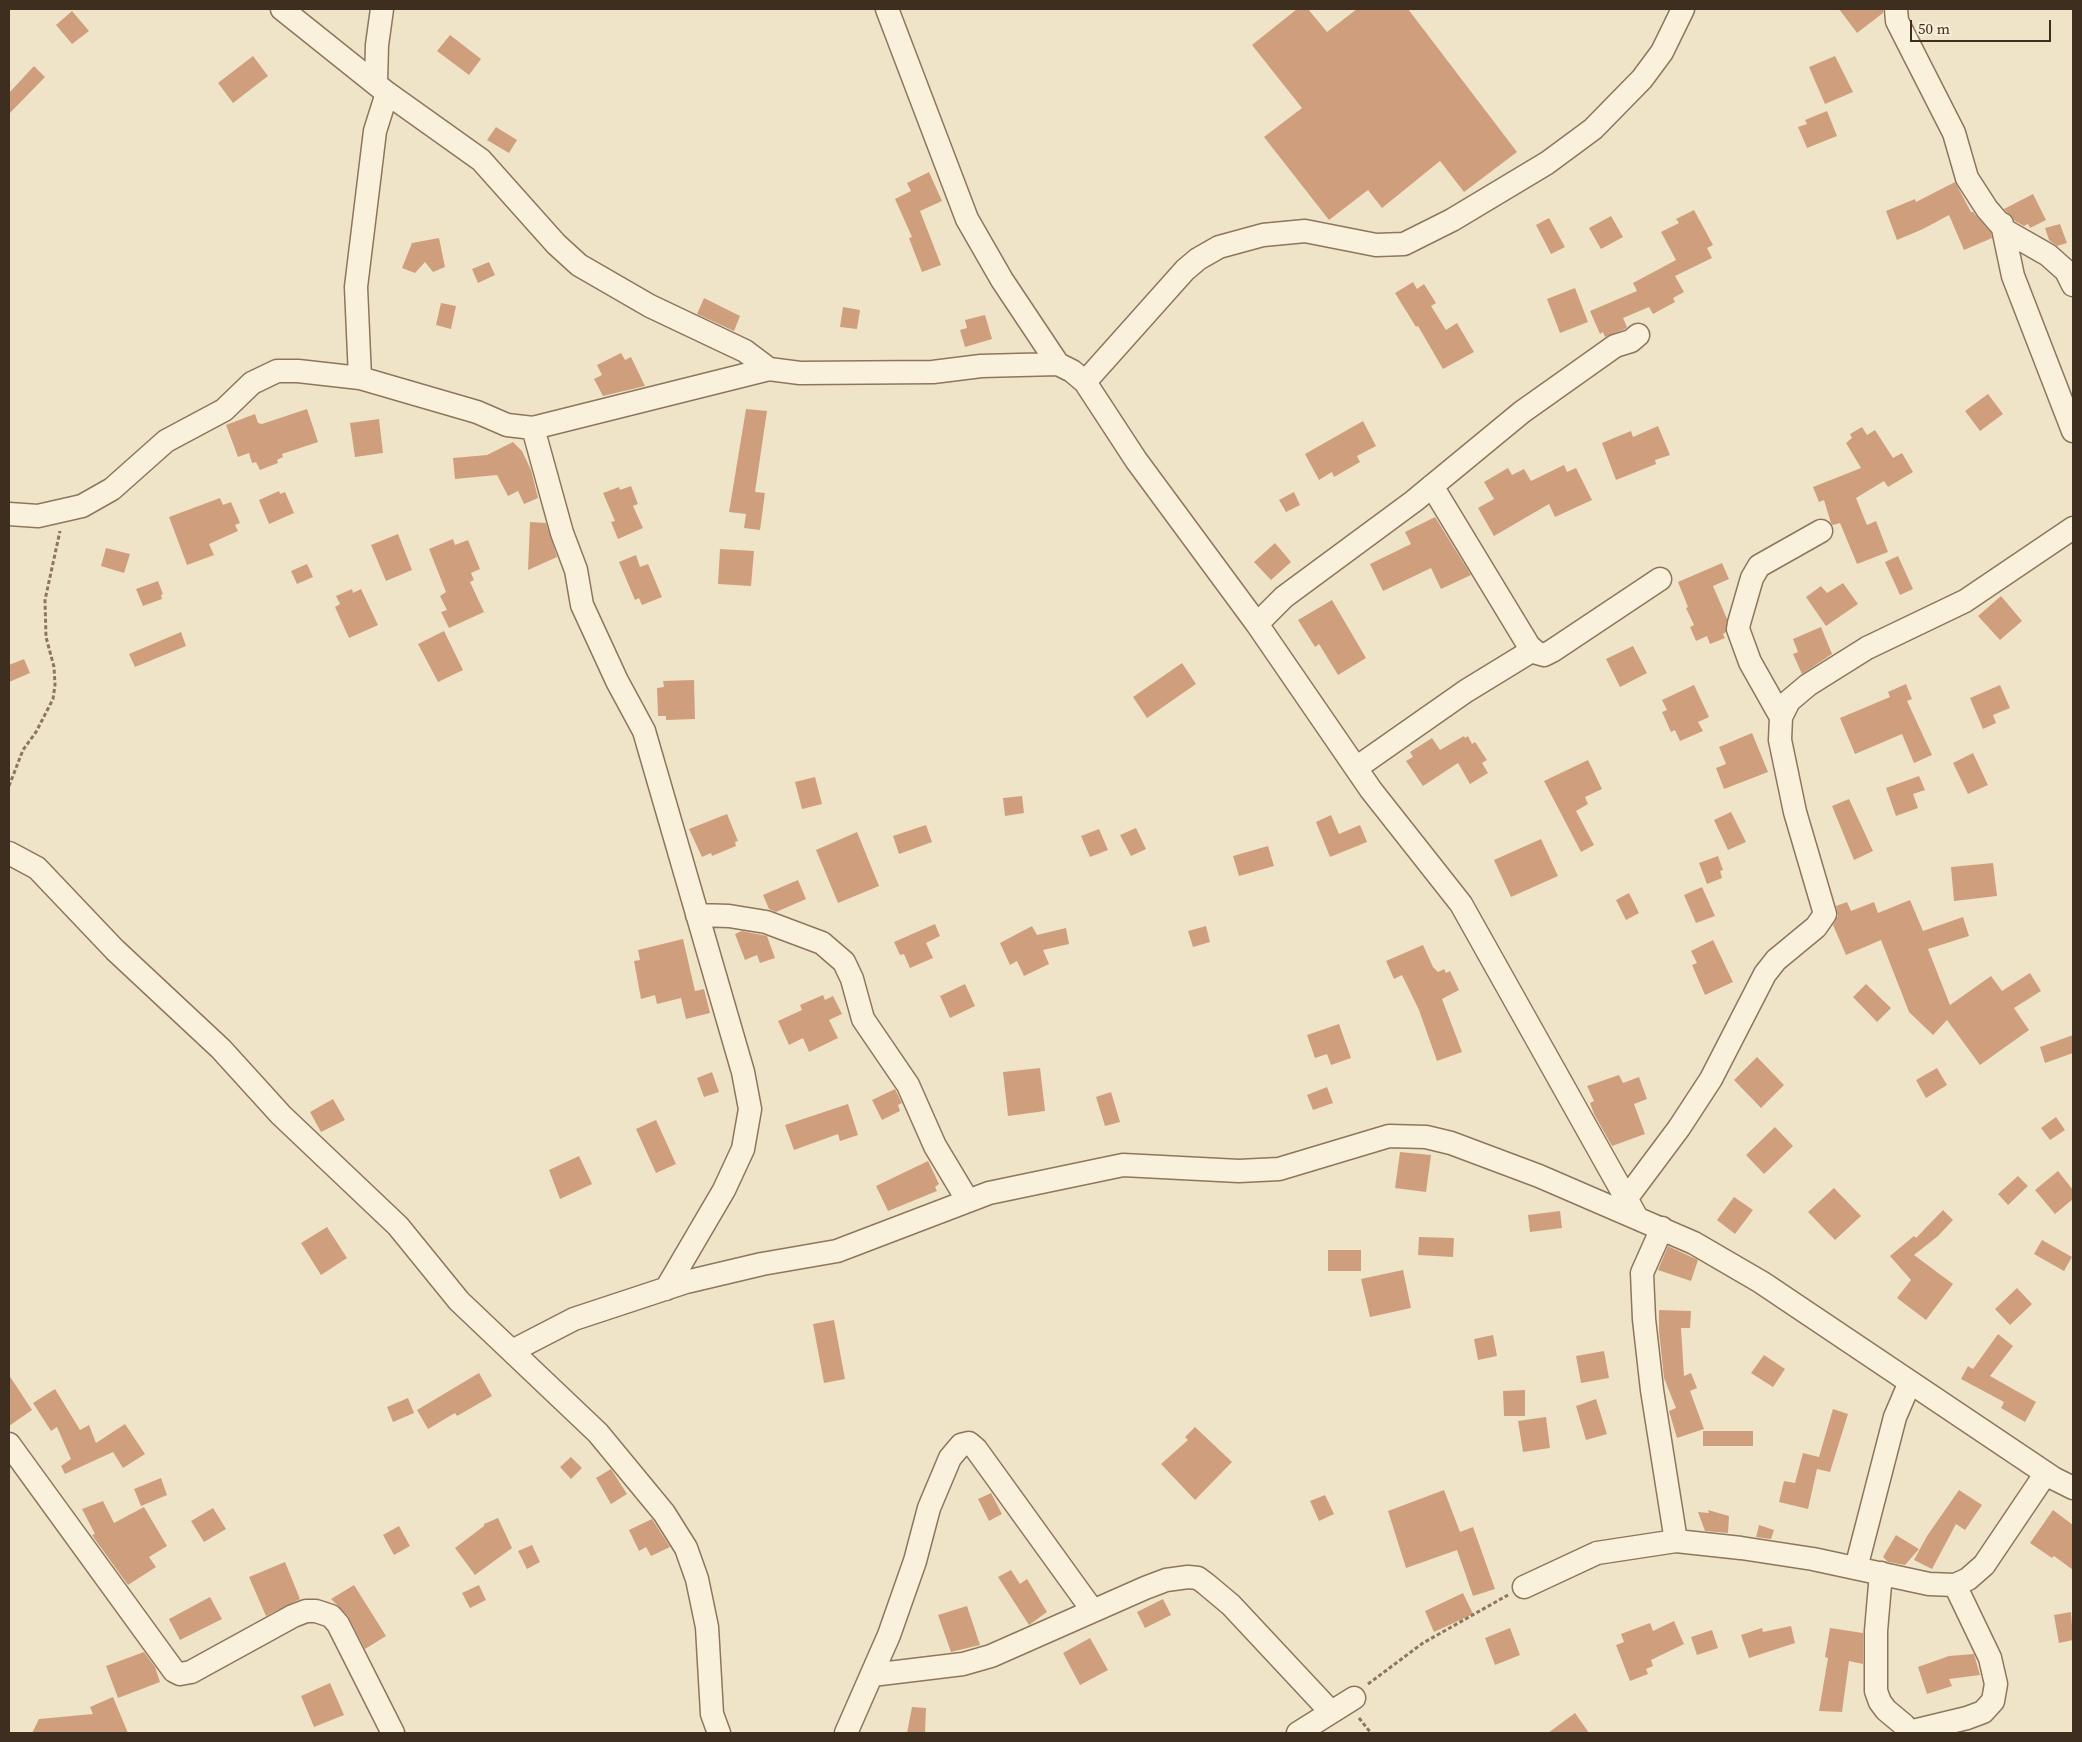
<!DOCTYPE html>
<style>
body{margin:0}
#map{position:relative;width:2082px;height:1742px;overflow:hidden;background:#f0e4c8;font-family:"Source Serif 4",serif}
canvas{display:block}
.frame{position:absolute;inset:0;border:10px solid #3d2e20;pointer-events:none}
.scale{position:absolute;left:1910px;top:20px;width:141px;height:22px;box-sizing:border-box;border:2px solid #3d2e20;border-top:0;padding-left:6px;font-size:15px;line-height:18px;white-space:nowrap;color:#3d2e20;-webkit-text-stroke:4px #f7eed8;paint-order:stroke}
</style>
<div id="map">
<canvas width="2082" height="1742"></canvas>
<div class="frame"></div>
<div class="scale">50 m</div>
</div>
<script>
const context = document.querySelector('canvas').getContext('2d');
context.lineJoin = 'round';
function fillPath(path, color) { context.fillStyle = color; context.fill(path, 'evenodd'); }
const poly = rows => new Path2D(rows.map(r => 'M' + r).join(''));
function stroke(path, color, width, dash) { context.strokeStyle = color; context.lineWidth = width; context.lineCap = dash ? 'butt' : 'round'; context.setLineDash(dash || []); context.stroke(path); }
fillPath(poly([
 [1297,9,1308,9,1327,32,1357,9,1408,9,1517,152,1464,192,1440,161,1382,208,1368,190,1329,220,1264,137,1302,108,1252,45],
 [1839,9,1883,9,1883,13,1857,33],
 [72,11,89,31,72,44,56,25],
 [450,35,481,59,469,75,437,51],
 [253,56,268,76,233,103,218,83],
 [1835,56,1853,92,1825,104,1809,67],
 [34,66,45,77,9,114,9,93],
 [1827,111,1837,136,1807,148,1798,127,1807,124,1805,120],
 [496,127,517,140,509,153,487,140],
 [929,172,942,201,920,211,941,265,922,272,909,238,912,237,895,199,911,191,907,183],
 [1955,182,1971,212,1973,212,1991,233,1992,238,1964,250,1949,215,1923,229,1897,240,1886,211,1915,199,1916,202],
 [2033,194,2046,220,2030,228,2028,224,2024,226,2015,221,2004,209],
 [1694,210,1713,245,1707,248,1712,258,1675,276,1684,292,1673,298,1675,302,1653,314,1649,307,1623,318,1627,327,1625,329,1605,337,1603,332,1600,334,1590,311,1637,291,1633,283,1676,260,1661,232,1679,223,1676,219],
 [1611,216,1623,237,1601,249,1589,228],
 [1549,218,1565,247,1551,254,1536,225],
 [2060,224,2067,243,2057,246,2049,240,2045,228],
 [439,238,445,267,433,272,425,262,415,273,402,268,412,243],
 [489,262,495,275,478,283,472,269],
 [1413,282,1417,289,1424,284,1436,303,1431,306,1446,330,1457,323,1474,352,1443,369,1418,326,1416,327,1395,293],
 [1575,288,1588,322,1560,333,1547,299],
 [704,298,740,316,734,331,697,314],
 [441,303,456,306,451,329,436,325],
 [843,307,860,310,857,329,840,327],
 [985,315,992,339,965,347,960,330,967,328,965,320],
 [621,353,625,360,631,357,645,386,603,396,594,379,602,375,597,365],
 [1988,394,2003,414,1980,431,1965,411],
 [307,409,318,442,282,454,283,457,277,460,278,463,260,470,256,462,252,463,249,453,238,457,226,425,255,414,258,423,262,424],
 [746,409,767,411,755,492,765,493,760,530,744,528,746,514,729,512],
 [379,419,383,453,355,457,350,423],
 [1363,421,1376,446,1357,456,1360,462,1334,477,1332,472,1319,480,1305,454],
 [1658,426,1670,455,1655,460,1656,464,1616,480,1602,443,1631,431,1633,437],
 [1862,427,1867,435,1875,430,1893,458,1902,453,1913,472,1888,487,1884,481,1856,498,1867,525,1876,521,1888,552,1857,564,1840,523,1833,525,1831,523,1824,500,1819,502,1813,487,1861,468,1846,443,1852,438,1850,434],
 [513,442,522,451,531,470,538,498,524,504,518,491,508,496,497,475,455,479,453,458,487,455],
 [1564,465,1567,472,1576,468,1592,500,1555,517,1549,504,1494,536,1478,508,1494,499,1484,482,1508,468,1512,475,1524,469,1531,481],
 [631,486,638,504,633,506,643,528,618,539,611,522,615,521,603,493,619,487,620,490],
 [279,491,280,494,285,492,294,513,269,524,259,500],
 [1294,492,1300,505,1286,512,1279,500],
 [220,498,223,505,231,502,240,523,235,525,238,531,209,544,214,555,187,565,169,517],
 [1435,517,1471,575,1441,589,1431,568,1383,591,1370,564,1411,544,1405,532],
 [530,522,546,523,557,557,528,570],
 [398,534,412,570,386,581,371,545],
 [453,539,455,545,468,540,480,569,471,573,474,580,470,582,484,612,449,628,441,612,447,610,440,596,446,592,429,549],
 [1275,543,1291,562,1271,580,1254,562],
 [106,548,130,554,124,573,101,566],
 [720,549,754,551,751,586,718,584],
 [636,555,640,567,648,564,662,597,642,605,639,598,635,600,619,562],
 [1898,556,1913,589,1900,595,1885,562],
 [1722,563,1729,579,1713,586,1727,619,1726,632,1723,634,1725,638,1710,644,1707,636,1696,641,1690,627,1694,625,1686,608,1688,607,1678,582],
 [307,564,313,577,297,584,291,571],
 [158,581,163,594,161,595,162,599,143,606,136,589],
 [1843,583,1858,604,1826,626,1806,597,1821,586,1827,593],
 [352,589,353,593,361,589,378,625,349,638,335,607,340,604,336,596],
 [2001,596,2022,621,2000,640,1978,616],
 [1332,600,1366,658,1338,675,1319,644,1315,647,1298,620],
 [1821,627,1832,654,1802,674,1793,654,1798,652,1793,639],
 [444,631,463,670,438,682,418,644],
 [181,632,186,646,135,667,129,654],
 [1633,646,1647,673,1620,687,1606,659],
 [24,659,30,673,9,682,9,665],
 [1182,663,1196,684,1147,718,1133,697],
 [694,680,695,719,666,720,666,716,658,716,657,688,664,687,663,681],
 [1906,684,1912,699,1907,701,1932,755,1914,763,1902,734,1855,754,1840,718,1890,697,1888,692],
 [1694,685,1709,717,1698,722,1703,731,1680,741,1675,730,1671,732,1662,712,1667,710,1662,700],
 [2000,685,2010,708,1993,715,1996,723,1983,729,1970,698],
 [1752,733,1768,772,1724,789,1716,768,1726,764,1719,747],
 [1464,736,1465,738,1468,736,1472,744,1475,742,1487,760,1482,763,1488,773,1470,784,1458,763,1423,786,1406,761,1413,757,1410,752,1432,738,1440,750],
 [1973,753,1988,785,1968,794,1953,763],
 [1588,760,1602,789,1585,797,1588,804,1576,811,1594,845,1581,852,1544,781],
 [1919,776,1925,790,1913,794,1918,808,1896,816,1886,788],
 [815,777,822,804,802,809,795,782],
 [1022,796,1024,813,1005,816,1003,798],
 [1849,799,1873,851,1854,860,1832,806],
 [1731,812,1746,842,1728,850,1714,820],
 [727,814,738,841,735,842,736,846,712,856,711,853,702,857,689,829],
 [1331,815,1339,834,1360,825,1367,842,1330,857,1316,822],
 [926,825,932,842,899,854,893,836],
 [1136,828,1146,849,1131,856,1120,835],
 [1099,829,1108,850,1090,857,1081,836],
 [857,832,879,886,838,903,816,850],
 [1541,839,1558,876,1511,897,1494,860],
 [1268,846,1274,866,1239,876,1233,856],
 [1718,856,1723,870,1720,871,1722,878,1707,884,1699,863],
 [1993,863,1997,896,1954,901,1951,867],
 [798,880,806,899,776,912,769,909,763,895],
 [1702,887,1715,916,1696,923,1684,895],
 [1629,893,1639,913,1626,920,1616,900],
 [1910,900,1923,931,1963,917,1969,936,1928,949,1950,1005,1991,976,2002,991,2030,973,2041,991,2014,1008,2029,1030,1980,1065,1947,1020,1933,1035,1909,1012,1881,940,1846,955,1833,925,1838,916,1836,906,1847,902,1851,911,1874,902,1878,913],
 [935,924,940,936,926,943,933,958,910,968,904,954,900,955,894,942],
 [1032,926,1037,935,1066,928,1069,944,1043,950,1049,964,1024,976,1017,961,1010,965,1000,943],
 [1206,926,1210,942,1193,947,1188,931],
 [742,931,767,936,775,958,760,963,757,955,745,960,735,934],
 [683,939,695,991,704,989,710,1013,686,1019,681,998,657,1004,655,995,641,999,634,961,640,960,638,950],
 [1713,940,1733,982,1705,995,1692,965,1697,963,1691,951],
 [1423,945,1433,967,1438,972,1444,969,1446,973,1450,971,1459,990,1442,999,1462,1052,1437,1061,1419,1010,1402,975,1394,979,1386,961],
 [965,984,975,1006,950,1018,940,996],
 [1866,984,1891,1008,1877,1022,1853,997],
 [823,995,825,1000,833,996,842,1014,829,1020,838,1038,809,1052,803,1038,789,1045,778,1021,802,1010,800,1005],
 [1339,1024,1351,1058,1331,1065,1327,1054,1315,1058,1307,1035],
 [2073,1035,2073,1053,2045,1063,2040,1047],
 [1757,1057,1784,1085,1761,1108,1734,1080],
 [1040,1068,1045,1111,1008,1116,1003,1072],
 [1937,1068,1947,1085,1926,1098,1916,1080],
 [712,1072,719,1092,704,1097,697,1078],
 [1619,1075,1623,1083,1639,1077,1647,1099,1634,1104,1645,1134,1612,1146,1594,1114,1590,1103,1594,1101,1587,1086],
 [1327,1087,1333,1103,1313,1110,1307,1095],
 [895,1089,902,1103,898,1105,900,1111,882,1120,872,1100],
 [1111,1092,1120,1122,1105,1126,1096,1097],
 [333,1099,345,1120,321,1132,310,1112],
 [848,1104,858,1135,840,1141,838,1134,794,1150,785,1125],
 [2056,1117,2065,1130,2050,1140,2041,1128],
 [656,1120,676,1164,656,1173,636,1129],
 [1775,1127,1793,1146,1764,1174,1746,1155],
 [1400,1152,1431,1155,1426,1192,1395,1188],
 [579,1156,592,1184,560,1199,549,1170],
 [928,1161,939,1184,935,1187,937,1191,888,1211,876,1186],
 [2058,1171,2073,1190,2073,1199,2055,1214,2035,1190],
 [2018,1176,2028,1186,2008,1205,1998,1194],
 [1834,1188,1861,1216,1835,1240,1808,1212],
 [1734,1197,1753,1210,1735,1234,1717,1220],
 [1943,1210,1953,1220,1938,1236,1914,1255,1953,1284,1926,1320,1897,1298,1911,1280,1890,1256,1914,1236,1916,1238],
 [1560,1211,1562,1228,1530,1232,1528,1215],
 [327,1227,347,1258,321,1275,301,1243],
 [1419,1237,1454,1238,1453,1257,1418,1255],
 [2042,1240,2072,1257,2064,1271,2034,1254],
 [1668,1246,1698,1260,1691,1281,1658,1270],
 [1328,1250,1361,1250,1361,1271,1328,1271],
 [1403,1270,1411,1308,1370,1317,1361,1279],
 [2017,1288,2032,1304,2010,1325,1995,1309],
 [1659,1310,1691,1311,1690,1328,1681,1328,1684,1376,1691,1373,1697,1388,1690,1391,1704,1429,1677,1438,1669,1411,1676,1408,1664,1378,1659,1331],
 [834,1320,845,1379,824,1383,813,1324],
 [1998,1334,2013,1346,1990,1376,2036,1402,2025,1422,2001,1408,2004,1402,1961,1379,1968,1366,1973,1369],
 [1493,1335,1497,1356,1478,1360,1474,1339],
 [1604,1351,1609,1378,1581,1383,1576,1356],
 [1764,1355,1785,1369,1773,1387,1751,1373],
 [479,1373,492,1396,457,1416,455,1413,428,1429,417,1410],
 [9,1375,32,1410,9,1426],
 [55,1389,80,1430,89,1425,96,1443,125,1424,145,1454,123,1468,113,1452,65,1474,61,1466,71,1459,57,1427,51,1431,33,1403],
 [1525,1390,1525,1416,1504,1416,1503,1391],
 [408,1398,414,1413,393,1422,387,1407],
 [1596,1399,1607,1434,1586,1440,1576,1406],
 [1833,1409,1848,1414,1830,1472,1817,1469,1808,1509,1779,1502,1784,1481,1795,1483,1803,1453,1819,1457],
 [1546,1417,1550,1448,1523,1452,1518,1421],
 [1195,1427,1232,1462,1195,1500,1161,1464,1188,1440,1185,1437],
 [1703,1431,1753,1431,1753,1446,1703,1446],
 [571,1457,582,1468,571,1479,560,1467],
 [611,1469,627,1494,611,1504,596,1478],
 [161,1478,167,1495,141,1506,134,1489],
 [1444,1490,1460,1532,1473,1527,1495,1589,1473,1596,1457,1550,1406,1568,1388,1511],
 [1959,1490,1982,1505,1965,1530,1956,1524,1932,1569,1914,1560,1927,1536],
 [991,1493,1002,1514,989,1521,978,1499],
 [1325,1495,1334,1514,1319,1521,1310,1501],
 [103,1501,114,1523,144,1507,167,1546,149,1557,156,1567,128,1585,94,1538,92,1535,95,1534,82,1509],
 [213,1508,226,1529,204,1542,191,1521],
 [1708,1510,1729,1516,1728,1533,1705,1531,1698,1512,1709,1513],
 [2053,1510,2073,1525,2073,1570,2054,1556,2052,1558,2030,1543],
 [498,1518,512,1548,475,1575,455,1548,484,1526,484,1524],
 [652,1519,670,1547,651,1556,646,1547,639,1551,629,1530],
 [1759,1525,1774,1530,1771,1539,1756,1537],
 [399,1526,410,1546,394,1555,383,1535],
 [1896,1535,1919,1549,1905,1565,1888,1562,1883,1557],
 [532,1545,540,1562,527,1569,518,1551],
 [285,1562,300,1599,266,1616,249,1577],
 [1011,1570,1020,1584,1027,1579,1047,1612,1029,1625,998,1577],
 [354,1585,386,1636,365,1649,348,1616,331,1599],
 [479,1585,486,1600,470,1608,462,1593],
 [1463,1593,1473,1614,1434,1632,1425,1611],
 [210,1597,222,1619,180,1640,169,1619],
 [1163,1599,1171,1615,1145,1628,1137,1612],
 [967,1606,980,1645,951,1652,938,1615],
 [2071,1612,2073,1640,2059,1643,2054,1615],
 [1674,1621,1684,1644,1651,1660,1653,1666,1646,1669,1648,1674,1630,1681,1616,1645,1624,1642,1621,1634,1650,1623,1653,1631],
 [1791,1626,1795,1643,1749,1658,1741,1635,1762,1628,1763,1632],
 [1510,1628,1520,1655,1495,1665,1485,1638],
 [1830,1628,1863,1633,1863,1664,1849,1661,1842,1712,1819,1711,1828,1658,1825,1657],
 [1712,1630,1718,1648,1697,1655,1691,1637],
 [1090,1638,1108,1670,1080,1685,1063,1653],
 [144,1652,155,1667,160,1682,118,1698,106,1666],
 [1974,1654,1980,1675,1949,1679,1952,1686,1927,1694,1918,1667,1949,1656],
 [330,1683,344,1715,314,1727,301,1696],
 [113,1697,128,1733,32,1733,39,1719,93,1714,90,1707],
 [912,1707,926,1708,925,1733,907,1733],
 [1575,1713,1589,1733,1548,1733]
]), '#cf9f7d');
const minor = poly([
 [282,9,387,93,481,160,556,244,579,265,650,306,745,351,769,369,800,373,933,372,981,366,1058,364,1072,371,1085,382,1136,460,1257,624,1371,790,1461,904,1636,1216],
 [887,9,967,219,1002,280,1058,364],
 [1896,9,1897,21,1954,133,1967,178,1987,209,2006,231,2048,255,2066,271,2073,285],
 [376,83,377,45,382,9],
 [2002,224,2013,276,2073,431],
 [360,378,356,287,375,131,387,93],
 [1085,382,1185,270,1198,259,1219,247,1263,235,1305,231,1376,245,1404,244,1452,220,1547,163,1593,129,1642,79,1662,52,1683,9],
 [533,428,562,533,576,570,582,605,617,681,644,731,743,1072,750,1109,743,1149,724,1190,666,1289],
 [1432,486,1529,646,1537,653,1544,655,1552,651,1660,579],
 [9,514,38,516,82,506,112,489,166,441,224,410,252,383,277,371,298,371,360,378,477,412,507,425,533,428,769,369],
 [1257,624,1284,597,1414,501,1522,412,1615,346,1631,341,1638,335],
 [1781,717,1750,662,1738,629,1739,623,1752,578,1759,566,1821,531],
 [1356,768,1466,691,1533,650],
 [9,853,37,868,115,950,221,1049,281,1115,398,1226,459,1301,598,1433,664,1513,686,1548,697,1579,707,1627,712,1714,719,1733],
 [697,915,729,916,766,922,822,943,844,962,852,979,863,1019,908,1085,935,1146,968,1201],
 [1626,1199,1679,1128,1711,1079,1765,974,1776,960,1816,927,1825,914,1795,812,1780,740,1781,717,1789,701,1808,685,1867,648,1965,601,2073,528],
 [1662,1228,1642,1273,1644,1319,1652,1390,1676,1541],
 [512,1351,574,1319,686,1282,762,1264,837,1251,989,1193,1123,1165,1239,1171,1279,1169,1389,1136,1426,1137,1451,1143,1539,1176,1694,1243,1761,1282,2053,1478,2073,1488],
 [9,1444,174,1671,180,1674,191,1672,293,1616,306,1611,316,1611,331,1616,338,1624,393,1733],
 [1856,1568,1895,1417,1910,1382],
 [1881,1573,1876,1631,1876,1691,1880,1702,1886,1710,1904,1725,1910,1733],
 [1524,1587,1597,1553,1676,1541,1741,1548,1813,1559,1929,1584,1955,1585,1968,1579,1984,1565,2046,1473],
 [872,1675,963,1664,991,1656,1145,1588,1166,1580,1188,1577,1198,1578,1206,1584,1231,1605,1331,1712],
 [1909,1732,1967,1718,1983,1712,1993,1701,1996,1684,1990,1658,1955,1585],
 [846,1733,889,1635,915,1561,929,1508,950,1458,961,1445,969,1443,976,1449,1093,1611],
 [1298,1733,1354,1698]
]);
stroke(minor, '#8d765c', 25);
stroke(poly([
 [9,786,23,750,36,732,53,699,55,685,54,667,46,637,45,600,60,531],
 [1368,1684,1423,1643,1508,1595],
 [1359,1718,1371,1733]
]), '#8d765c', 3, [4, 2.5]);
stroke(minor, '#faf1dc', 22);
</script>
